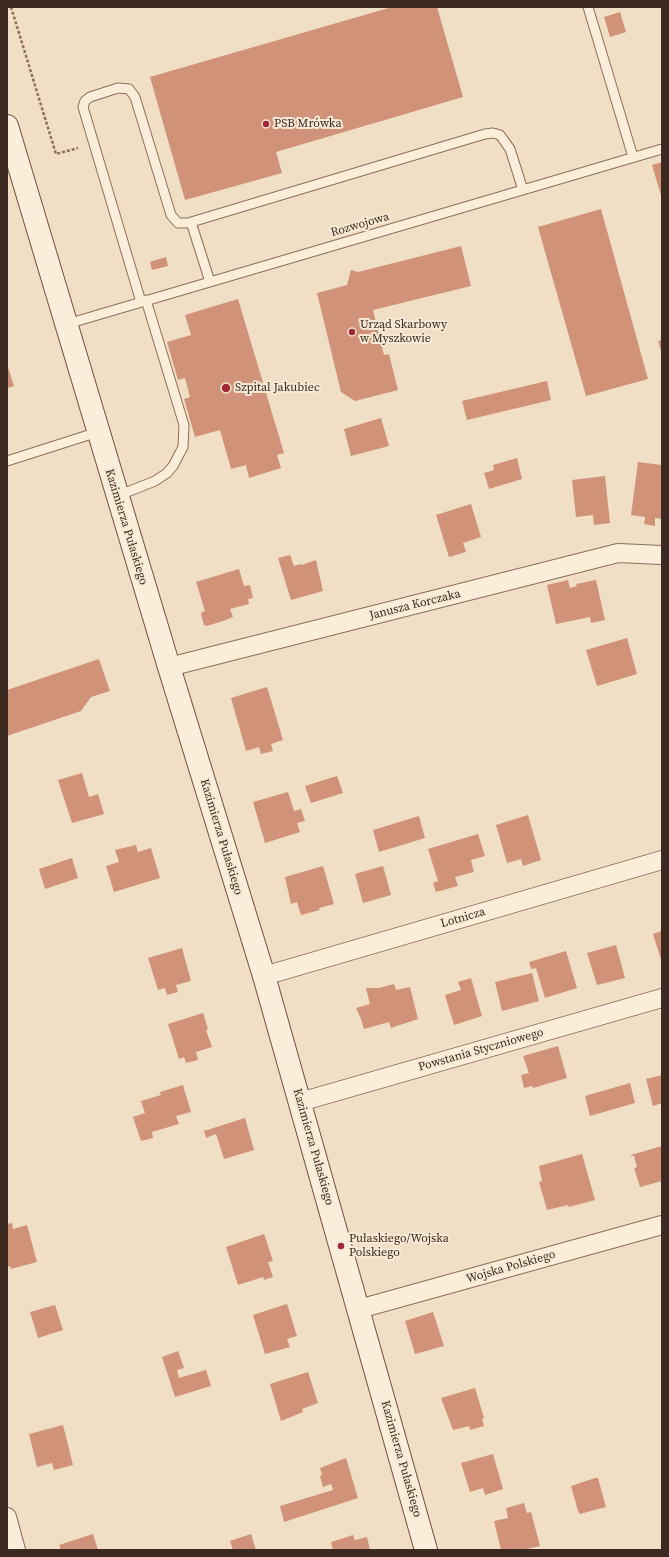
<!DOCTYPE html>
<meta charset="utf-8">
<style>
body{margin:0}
#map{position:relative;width:669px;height:1557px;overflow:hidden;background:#f0dec5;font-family:"Source Serif 4",serif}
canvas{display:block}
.frame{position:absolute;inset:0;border:8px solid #3c291f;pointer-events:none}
</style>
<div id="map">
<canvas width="669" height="1557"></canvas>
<div class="frame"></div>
</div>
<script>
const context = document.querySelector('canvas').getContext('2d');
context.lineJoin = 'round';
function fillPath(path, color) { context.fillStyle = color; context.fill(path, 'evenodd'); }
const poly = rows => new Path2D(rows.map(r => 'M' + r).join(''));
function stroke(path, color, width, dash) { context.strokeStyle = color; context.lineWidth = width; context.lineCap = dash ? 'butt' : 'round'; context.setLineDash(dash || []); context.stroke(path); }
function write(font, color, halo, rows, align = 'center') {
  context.font = font + ' "Source Serif 4",serif'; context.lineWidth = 4; context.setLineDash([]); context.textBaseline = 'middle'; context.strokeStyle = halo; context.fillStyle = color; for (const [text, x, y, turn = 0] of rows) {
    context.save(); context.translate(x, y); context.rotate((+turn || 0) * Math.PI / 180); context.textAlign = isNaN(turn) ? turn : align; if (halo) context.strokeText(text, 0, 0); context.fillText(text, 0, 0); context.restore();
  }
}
fillPath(poly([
 [392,7,437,7,463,97,276,152,282,173,185,200,150,77],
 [620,12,626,32,610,37,604,17],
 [662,162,662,199,652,165],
 [601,209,648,379,586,396,538,227],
 [461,246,471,286,373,310,384,355,389,354,398,390,355,401,341,392,317,293,347,285,351,270,358,272],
 [166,257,168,266,152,270,150,262],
 [238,299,284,453,277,455,281,468,249,478,246,465,231,469,220,430,195,437,184,399,190,397,185,378,178,380,167,342,191,335,185,315],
 [662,340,662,354,658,341],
 [7,364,14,386,7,388],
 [547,381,551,400,467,420,462,401],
 [381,418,389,446,351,456,344,429],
 [517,458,522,479,489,489,484,473,494,470,493,465],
 [638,462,662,465,662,519,655,518,655,526,644,524,645,517,631,515],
 [605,476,610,523,594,525,593,515,576,517,572,480],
 [471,504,481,537,463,543,466,552,449,557,436,515],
 [290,555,294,566,301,564,302,565,316,560,323,591,291,600,278,558],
 [239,569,244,586,250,585,253,598,248,599,249,604,230,609,233,617,226,620,207,626,204,625,201,615,202,612,205,611,196,582],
 [568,580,570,588,577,586,576,584,596,580,605,620,591,623,590,617,556,624,547,585],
 [627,638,637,674,597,686,586,650],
 [99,659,110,691,91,697,81,711,7,736,7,690],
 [267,687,283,740,271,744,273,751,261,754,259,747,246,751,231,698],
 [82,773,89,797,98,794,104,814,72,823,58,780],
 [337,776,343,793,311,803,305,786],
 [288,792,294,811,301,809,305,821,297,823,300,832,265,843,253,802],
 [528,815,541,860,523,866,521,859,507,863,496,825],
 [419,816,425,838,379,852,373,830],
 [478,834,485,856,471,860,474,872,455,877,458,886,436,892,433,883,438,881,428,849],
 [136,845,138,852,151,848,160,878,114,892,106,866,119,862,115,850],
 [72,858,78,878,45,889,39,869],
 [323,866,334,904,319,908,320,910,301,915,297,902,291,904,285,877],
 [383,866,391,895,363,903,355,874],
 [662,931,662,963,653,934],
 [616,945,625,978,597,985,587,953],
 [182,948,191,981,176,985,178,992,167,995,165,988,158,990,148,958],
 [566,951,577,988,545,998,536,968,531,969,529,962],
 [532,973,539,1001,502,1011,495,982],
 [471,978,482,1016,454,1025,445,995,461,990,458,982],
 [394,984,396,990,410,987,418,1019,391,1028,389,1022,364,1029,361,1019,356,1008,370,1004,366,988,379,988],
 [203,1013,208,1029,206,1030,212,1047,196,1052,198,1060,186,1063,184,1057,179,1059,168,1024],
 [558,1046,567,1078,533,1088,532,1086,524,1088,521,1075,529,1073,523,1056],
 [662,1075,662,1103,653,1106,646,1079],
 [630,1083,635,1103,590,1116,585,1096],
 [183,1085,191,1112,176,1116,179,1124,152,1132,153,1138,141,1141,133,1117,145,1113,141,1101,161,1095,160,1092],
 [245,1118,254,1150,224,1159,216,1134,206,1138,204,1131],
 [662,1146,662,1181,640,1187,634,1168,637,1167,634,1156,631,1156,631,1155],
 [582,1154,595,1200,569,1207,568,1205,547,1210,539,1182,542,1181,539,1166],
 [12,1223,13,1229,27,1225,37,1262,11,1269,10,1266,7,1267,7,1224],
 [264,1234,273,1261,268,1262,273,1277,264,1280,263,1277,238,1285,226,1247],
 [287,1304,297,1336,287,1339,290,1347,265,1354,253,1315],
 [55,1305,63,1330,38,1338,30,1312],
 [433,1312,444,1346,415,1354,405,1321],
 [178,1351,184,1368,177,1370,179,1378,206,1370,211,1386,175,1397,162,1357],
 [308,1372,318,1403,302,1409,303,1412,281,1421,270,1384],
 [475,1388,484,1418,482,1419,484,1426,470,1430,469,1426,453,1430,441,1398],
 [63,1425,73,1465,54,1470,52,1463,37,1467,29,1434],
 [493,1454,503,1489,485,1495,483,1488,470,1492,461,1463],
 [346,1458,358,1498,284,1522,280,1506,333,1490,331,1484,323,1487,320,1476,322,1475,320,1468],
 [595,1478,598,1478,606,1507,580,1514,578,1511,571,1486],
 [524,1503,527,1513,531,1512,540,1546,522,1550,501,1550,494,1521,508,1518,506,1508],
 [93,1534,98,1550,61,1550,59,1545],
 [251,1534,256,1550,233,1550,230,1541],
 [353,1535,355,1540,367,1537,370,1550,333,1550,331,1542]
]), '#d09379');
const lane = poly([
 [588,7,633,157],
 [191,222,210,282],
 [141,302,83,107,85,101,90,97,118,88,129,89,135,97,171,215,178,223,188,223,485,134,493,133,500,135,510,149,523,190],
 [67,324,662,149],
 [7,461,98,432],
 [117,496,155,481,167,473,173,466,183,447,184,425,146,300]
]);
const street = poly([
 [169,667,618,553,662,555],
 [264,976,662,860],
 [300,1102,662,998],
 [359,1309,662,1225],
 [7,1517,16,1550]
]);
const secondary = poly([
 [7,126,169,667,264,976,426,1550]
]);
stroke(lane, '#8d6f5a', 11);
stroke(street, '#8d6f5a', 20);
stroke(secondary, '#6f503d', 24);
stroke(poly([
 [11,7,56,154,78,148]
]), '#8d6f5a', 2.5, [3, 2]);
stroke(lane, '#faedd9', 9);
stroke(street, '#faedd9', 18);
stroke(secondary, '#faedd9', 22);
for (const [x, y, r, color] of [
 [266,124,4,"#9f2736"],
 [352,332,4,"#9f2736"],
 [226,388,5,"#9f2736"],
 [341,1246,4,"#9f2736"]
]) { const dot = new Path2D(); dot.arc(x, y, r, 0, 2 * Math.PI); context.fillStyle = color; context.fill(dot); stroke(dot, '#f7e9d5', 1.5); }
write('12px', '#3c291f', '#f7e9d5', [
 ["PSB Mrówka",274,124],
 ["Urząd Skarbowy",360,325],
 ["w Myszkowie",360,339],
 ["Szpital Jakubiec",235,388],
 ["Pułaskiego/Wojska",349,1239],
 ["Polskiego",349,1253]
], 'left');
write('12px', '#3c291f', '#f7e9d5', [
 ["Rozwojowa",360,225,-16],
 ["Kazimierza Pułaskiego",126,527,73],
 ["Janusza Korczaka",415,605,-14],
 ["Kazimierza Pułaskiego",221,837,73],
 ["Lotnicza",463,918,-16],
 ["Powstania Styczniowego",481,1050,-16],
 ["Kazimierza Pułaskiego",313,1147,74],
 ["Wojska Polskiego",511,1267,-16],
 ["Kazimierza Pułaskiego",401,1459,74]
]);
</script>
